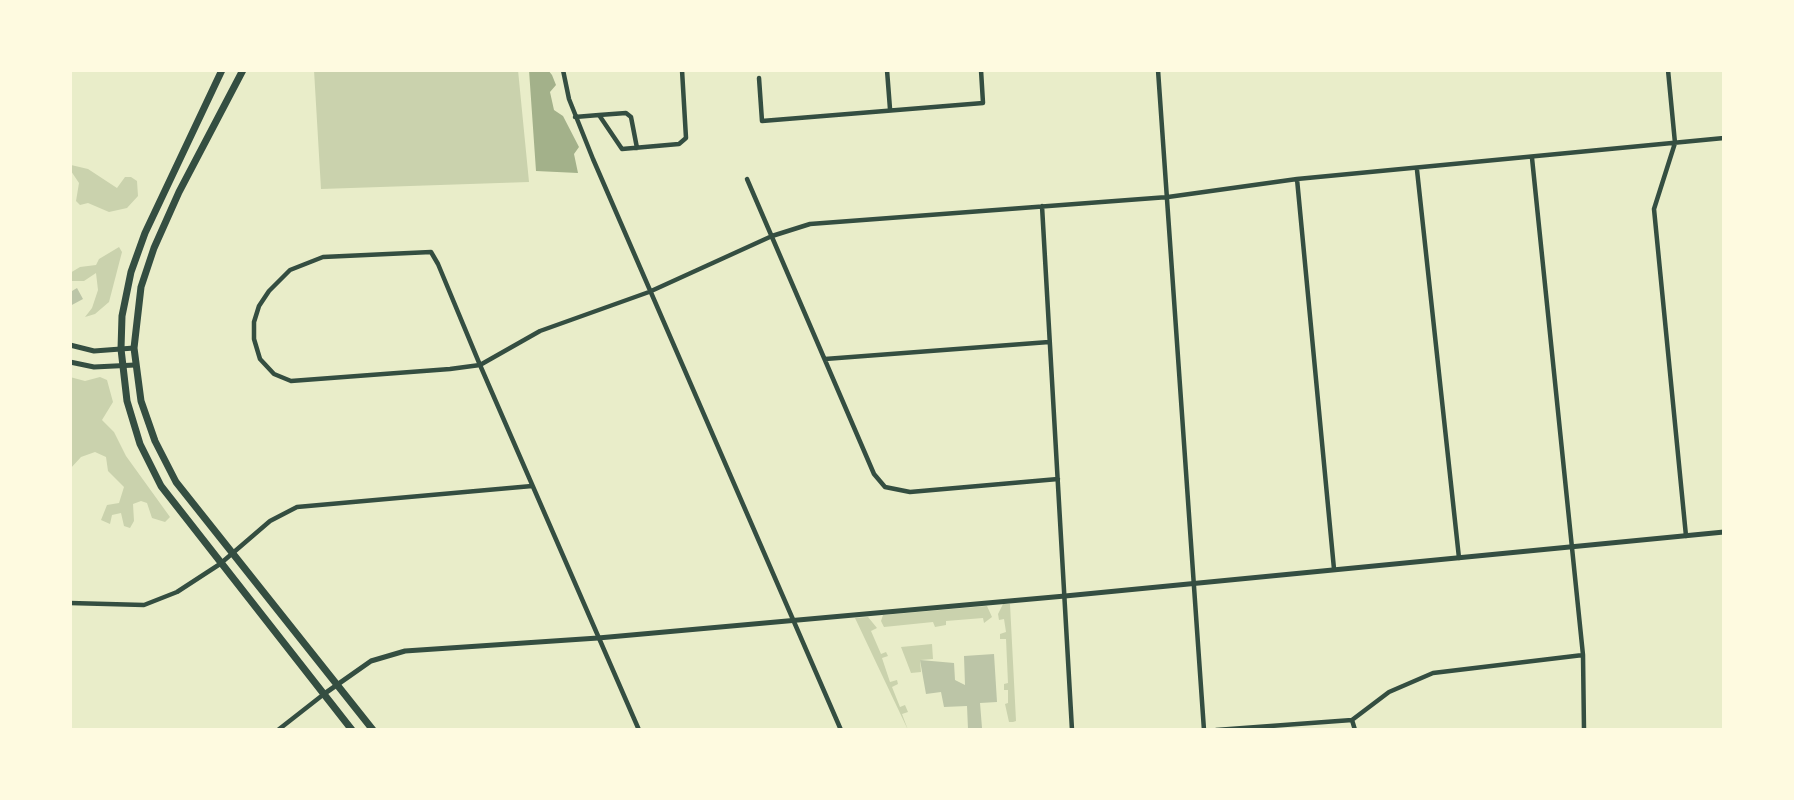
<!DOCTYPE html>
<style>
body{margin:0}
#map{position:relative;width:1794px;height:800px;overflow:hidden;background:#e9edc9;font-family:Poppins,sans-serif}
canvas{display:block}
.frame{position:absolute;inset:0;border:72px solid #fefae0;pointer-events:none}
</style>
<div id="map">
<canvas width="1794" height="800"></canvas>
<div class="frame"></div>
</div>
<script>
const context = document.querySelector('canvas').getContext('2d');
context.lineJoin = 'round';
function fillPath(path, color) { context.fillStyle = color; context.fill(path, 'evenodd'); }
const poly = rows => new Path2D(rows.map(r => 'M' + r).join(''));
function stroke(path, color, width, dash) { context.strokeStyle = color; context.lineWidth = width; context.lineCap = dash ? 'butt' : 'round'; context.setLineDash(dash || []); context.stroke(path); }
fillPath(poly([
 [314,70,518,70,529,182,321,189],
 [71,165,88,169,117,188,125,177,131,177,137,181,138,196,127,208,109,212,88,203,80,205,76,201,79,183,71,171],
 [119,247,122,252,109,302,95,314,85,317,92,308,98,290,96,273,84,281,70,281,70,273,80,267,96,265,99,259],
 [70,377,85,381,100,377,107,380,113,402,102,420,114,432,126,456,170,517,165,522,152,518,147,503,141,501,133,504,134,521,130,528,124,526,121,513,112,515,110,524,101,520,107,505,119,503,124,487,108,471,106,457,95,452,81,457,70,469],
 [1003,604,1010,604,1016,721,1013,722,1009,722,1005,704,1008,703,1008,690,1004,690,1004,684,1008,683,1006,639,1000,639,1000,634,1006,632,1004,619,999,620,998,614],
 [987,606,992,617,984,623,983,618,946,621,946,625,935,627,933,622,884,627,881,621,883,615],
 [868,617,877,628,871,631,881,654,886,652,888,656,882,658,890,682,897,680,898,684,892,687,900,707,905,705,908,712,902,714,908,730,855,618],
 [932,644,933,659,920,660,921,672,911,673,901,647]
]), '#cad2ad');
fillPath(poly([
 [529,70,548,70,552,75,556,85,550,92,554,110,563,116,579,147,574,154,578,173,536,171]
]), '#a3b18a');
fillPath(poly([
 [77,288,83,299,70,306,70,289,72,291],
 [994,654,997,702,980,703,982,728,968,729,967,706,944,707,941,692,926,694,920,660,954,663,955,680,965,685,964,656]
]), '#bcc5a7');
stroke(poly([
 [563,70,569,99,593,159,841,730],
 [887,70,890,109],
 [1158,70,1204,730],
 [1668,70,1675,143,1654,209,1686,536],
 [759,78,762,121,983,103,981,70],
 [599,115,626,113,631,117,637,148],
 [575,117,599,115,622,149,679,144,686,138,682,70],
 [1532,158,1583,655,1584,730],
 [1417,170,1459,558],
 [747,179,874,474,885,487,910,492,1058,479],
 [1297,179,1334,569],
 [1042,206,1072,730],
 [825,359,1049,342],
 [70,603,144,605,177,592,220,564,270,521,297,507,532,486],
 [1352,720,1355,730],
 [278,730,324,694],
 [639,730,480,365,438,264,431,252,323,257,290,270,269,291,259,306,254,322,254,339,260,359,274,374,291,381,450,369,480,365,540,331,649,292,772,236,810,224,1168,197,1297,179,1724,138],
 [1216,730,1352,720,1389,692,1433,673,1583,655]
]), '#344e41', 4.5);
stroke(poly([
 [70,345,94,351,134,348],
 [70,362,94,367,135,365],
 [324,694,371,661,405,651,598,638,1065,596,1724,532]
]), '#344e41', 5);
stroke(poly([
 [222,70,145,233,131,272,122,316,121,349,127,401,140,444,161,486,352,730],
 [243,70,179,192,154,248,141,287,134,348,141,401,155,441,176,482,373,730]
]), '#344e41', 7);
</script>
